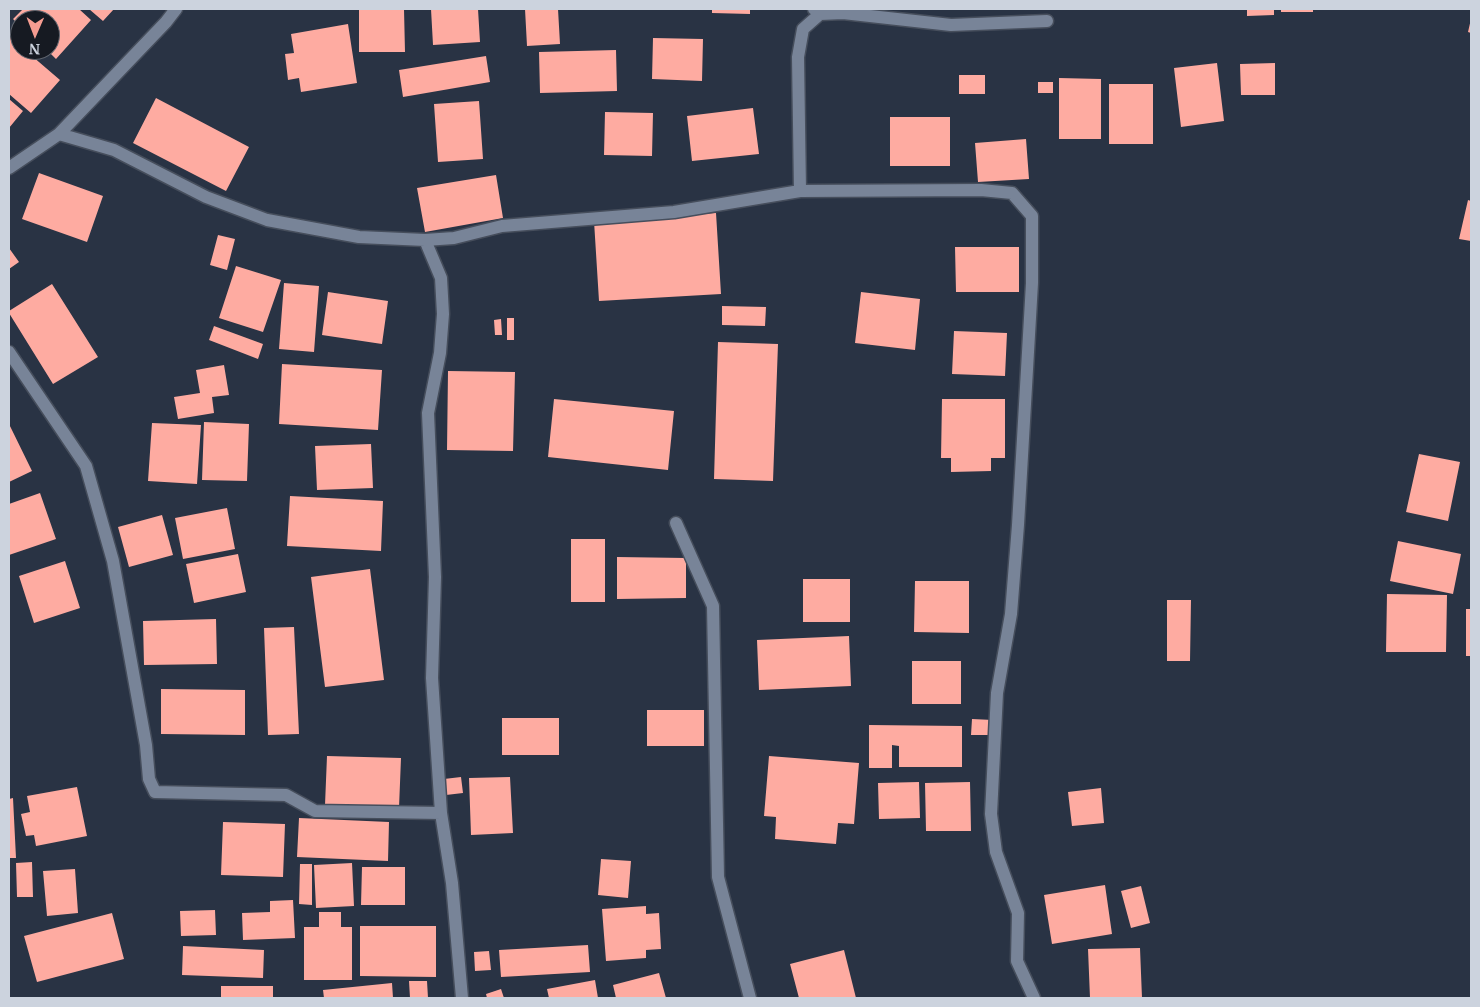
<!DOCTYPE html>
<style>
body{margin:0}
#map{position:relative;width:1480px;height:1007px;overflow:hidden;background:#293344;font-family:Merriweather,serif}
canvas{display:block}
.frame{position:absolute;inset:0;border:10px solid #ccd3de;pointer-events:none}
.north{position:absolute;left:10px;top:10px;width:50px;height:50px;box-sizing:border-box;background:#161a22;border:1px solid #5f646d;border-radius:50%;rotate:181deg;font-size:14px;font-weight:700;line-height:20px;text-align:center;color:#ccd3de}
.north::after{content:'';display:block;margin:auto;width:18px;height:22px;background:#f59c91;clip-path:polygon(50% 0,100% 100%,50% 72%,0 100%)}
</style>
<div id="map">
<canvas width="1480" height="1007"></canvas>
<div class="frame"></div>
<div class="north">N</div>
</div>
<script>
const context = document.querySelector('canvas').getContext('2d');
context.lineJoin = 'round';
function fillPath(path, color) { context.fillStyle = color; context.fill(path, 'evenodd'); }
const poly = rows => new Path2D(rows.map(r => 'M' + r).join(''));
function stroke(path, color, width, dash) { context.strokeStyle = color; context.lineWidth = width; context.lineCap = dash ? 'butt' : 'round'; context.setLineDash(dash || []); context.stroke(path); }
fillPath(poly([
 [23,9,79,9,91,20,56,59,47,50,50,50,50,20,20,20,20,26,13,19],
 [89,9,114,9,103,21],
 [359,9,404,9,405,52,359,52],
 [431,9,478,9,480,42,433,45],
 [525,9,558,9,560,44,527,46],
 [712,9,750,9,750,14,712,13],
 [1247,9,1274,9,1274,15,1247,16],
 [1281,9,1313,9,1313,12,1281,12],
 [1471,19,1471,33,1468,32],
 [348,24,357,83,301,92,299,78,288,80,285,54,294,53,291,34],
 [10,37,20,46,20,50,25,50,60,80,31,113,9,94],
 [653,38,703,39,702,81,652,79],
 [616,50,617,91,540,93,539,52],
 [486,56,490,82,403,97,399,70],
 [1217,63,1224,121,1181,127,1174,68],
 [1275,63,1275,95,1241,95,1240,64],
 [959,75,985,75,985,94,959,94],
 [1059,78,1101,79,1101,139,1059,139],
 [1038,82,1053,82,1053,93,1038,93],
 [1109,84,1153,84,1153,144,1109,144],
 [156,98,249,147,226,191,133,143],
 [9,99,23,111,9,128],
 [479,101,483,159,438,162,434,104],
 [753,108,759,154,692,161,687,116],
 [605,112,653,113,652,156,604,155],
 [890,117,950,117,950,166,890,166],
 [1026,139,1029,179,978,182,975,143],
 [39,173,103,196,87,242,22,219],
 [496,175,503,218,425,232,417,188],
 [1468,200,1471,201,1471,241,1459,239],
 [716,213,721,294,599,301,594,221],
 [218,235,235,239,227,270,210,265],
 [955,247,1019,247,1019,292,956,292],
 [9,248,19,262,9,269],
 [236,266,281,280,263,332,219,318],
 [284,283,319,286,314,352,279,349],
 [52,284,98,357,53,384,9,313,9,311],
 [328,292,388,301,382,344,322,335],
 [861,292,920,299,915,350,855,343],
 [722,306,766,307,765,326,722,325],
 [507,318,514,318,514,340,507,340],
 [501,319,502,335,495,335,494,320],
 [214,326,263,344,258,359,209,340],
 [954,331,1007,333,1005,376,952,374],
 [718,342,778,344,773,481,714,479],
 [282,364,382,370,378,430,279,424],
 [224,365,229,395,212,397,214,413,178,419,174,397,200,393,196,370],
 [448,371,515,372,513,451,447,450],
 [554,399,674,411,668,470,548,457],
 [942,399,1005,399,1005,458,991,458,991,471,951,472,951,458,941,458],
 [204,422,249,424,247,481,202,480],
 [152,423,201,425,197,484,148,481],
 [9,424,32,471,9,482],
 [371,444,373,488,317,490,315,446],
 [1419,454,1460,462,1448,521,1406,512],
 [40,493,56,539,9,555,9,504],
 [290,496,383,501,381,551,287,546],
 [227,508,235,549,183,559,175,518],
 [162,515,173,555,129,567,118,527],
 [571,539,605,539,605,602,571,602],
 [1398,541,1461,554,1453,594,1390,581],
 [238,554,246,592,194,603,186,564],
 [617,557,686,558,686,598,617,599],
 [65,561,80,608,34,623,19,576],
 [370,569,384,680,325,687,311,577],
 [803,579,850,579,850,622,803,622],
 [915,581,969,581,969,633,914,632],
 [1387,594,1447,595,1446,652,1386,652],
 [1167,600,1191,600,1190,661,1167,661],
 [1466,609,1471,609,1471,656,1466,656],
 [216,619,217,664,144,665,143,621],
 [294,627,299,734,268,735,264,628],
 [849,636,851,686,759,690,757,640],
 [912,661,961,661,961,704,912,704],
 [161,689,245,690,245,735,161,734],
 [647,710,704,710,704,746,647,746],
 [502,718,559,718,559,755,502,755],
 [972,719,993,720,993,735,971,735],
 [869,725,962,726,962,767,899,767,899,746,892,745,892,768,869,768],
 [327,756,401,758,399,808,325,805],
 [769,756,859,763,854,824,838,823,836,844,775,839,776,817,764,816],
 [461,777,463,793,446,795,444,779],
 [510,777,513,833,471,835,469,778],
 [919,782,920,818,879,819,878,783],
 [970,782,971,831,926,831,925,783],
 [77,787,87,836,36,846,34,835,26,836,21,814,30,812,27,796],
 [1101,788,1104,823,1072,826,1068,792],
 [13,798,16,858,9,858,9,799],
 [299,818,389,822,388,861,297,857],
 [223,822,285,824,283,877,221,875],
 [601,859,631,861,628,898,598,895],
 [32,862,33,897,17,897,16,863],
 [352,863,354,906,316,908,314,865],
 [300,864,312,864,312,905,299,904],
 [362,867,405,867,405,905,361,905],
 [75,869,78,913,47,916,43,871],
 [1105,885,1112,934,1052,944,1044,895],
 [1141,886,1150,923,1131,928,1121,891],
 [293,900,295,938,243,940,242,913,270,912,270,901],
 [646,906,646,914,659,913,661,949,646,950,646,958,606,961,602,909],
 [215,910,216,935,181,936,180,911],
 [319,912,341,912,341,927,352,927,352,980,304,980,304,927,319,927],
 [112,913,124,959,37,982,24,936],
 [360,926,436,926,436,977,360,976],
 [588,945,590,972,501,977,499,950],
 [183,946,264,950,263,978,182,975],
 [1140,948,1142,998,1090,998,1088,949],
 [844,950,856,998,799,998,790,964],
 [489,951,491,970,475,971,474,952],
 [659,973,666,998,616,998,613,985],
 [595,980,598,998,549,998,547,989],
 [409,981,427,981,428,998,410,998],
 [392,983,393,998,324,998,323,990],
 [221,986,273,986,273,998,221,998],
 [501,989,504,998,487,998,486,994]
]), '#feaba1');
const minor = poly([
 [814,9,820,14,843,13,951,25,1047,21],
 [59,134,114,150,206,197,267,220,359,237,425,240,454,238,502,226,674,212,800,191,981,190,1012,193,1032,216,1032,283,1018,525,1011,614,997,693,991,814,996,852,1018,913,1017,961,1034,998],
 [9,168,59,134,166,22,176,9],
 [800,191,798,57,803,29,820,14],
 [425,240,441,278,443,314,440,353,428,413,435,577,432,678,441,813,452,883,462,998],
 [9,352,86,466,113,561,146,745,149,779,155,792,286,795,315,811,441,813],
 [676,523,713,606,718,877,750,998]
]);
stroke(minor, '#464e5c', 15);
stroke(minor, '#788498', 12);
</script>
